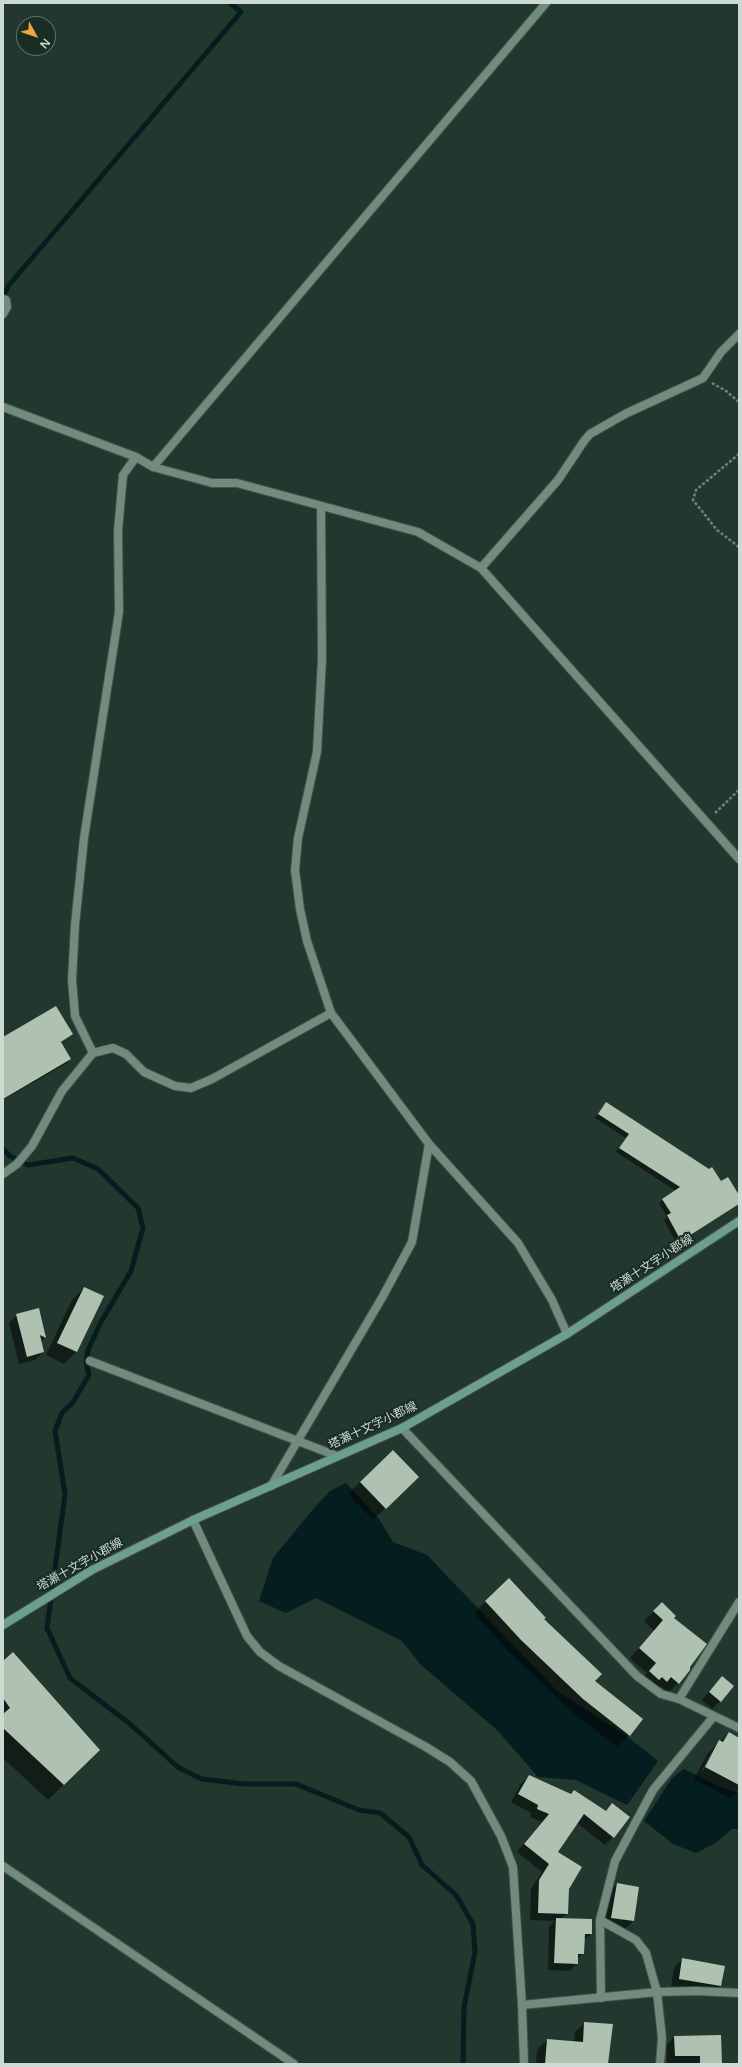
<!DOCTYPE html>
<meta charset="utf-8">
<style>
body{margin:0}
#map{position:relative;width:742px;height:2067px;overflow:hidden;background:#22372d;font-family:"Varela Round",sans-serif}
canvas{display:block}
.frame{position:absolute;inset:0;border:4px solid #cddad3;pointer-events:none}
.north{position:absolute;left:16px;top:16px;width:40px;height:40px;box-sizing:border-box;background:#192d24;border:1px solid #61726a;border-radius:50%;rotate:130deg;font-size:11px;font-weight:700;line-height:16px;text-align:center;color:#cddad3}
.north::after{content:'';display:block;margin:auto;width:14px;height:18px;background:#eea73d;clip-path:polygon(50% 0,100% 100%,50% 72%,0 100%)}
</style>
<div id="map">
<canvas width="742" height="2067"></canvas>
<div class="frame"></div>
<div class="north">N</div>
</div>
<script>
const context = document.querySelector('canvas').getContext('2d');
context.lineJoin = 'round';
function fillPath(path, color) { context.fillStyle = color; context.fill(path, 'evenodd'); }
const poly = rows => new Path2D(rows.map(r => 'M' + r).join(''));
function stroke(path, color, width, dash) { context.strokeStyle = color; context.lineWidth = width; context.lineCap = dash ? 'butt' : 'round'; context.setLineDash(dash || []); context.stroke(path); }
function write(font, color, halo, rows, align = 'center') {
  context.font = font + ' "Varela Round","Noto Sans JP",sans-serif'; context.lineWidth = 4; context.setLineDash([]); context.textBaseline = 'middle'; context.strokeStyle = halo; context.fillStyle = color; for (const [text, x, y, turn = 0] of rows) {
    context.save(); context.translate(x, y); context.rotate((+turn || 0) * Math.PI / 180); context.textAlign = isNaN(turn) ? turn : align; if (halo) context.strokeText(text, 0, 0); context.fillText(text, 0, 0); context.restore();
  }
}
fillPath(poly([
 [346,1483,379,1519,393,1542,427,1555,557,1691,628,1737,658,1761,627,1805,576,1780,538,1777,498,1731,421,1665,402,1641,316,1598,286,1613,259,1601,273,1558,314,1508,330,1491],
 [684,1769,722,1788,739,1793,739,1829,732,1829,714,1844,696,1853,673,1844,644,1821,672,1778]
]), '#041e20');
fillPath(poly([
 [72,1034,61,1043,70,1059,67,1063,3,1100,3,1038],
 [606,1104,709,1170,721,1183,739,1196,739,1204,677,1244,664,1220,667,1217,659,1203,676,1191,616,1152,626,1138,595,1118],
 [84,1288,102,1297,76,1352,64,1364,46,1355,72,1300],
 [38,1310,45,1338,41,1342,43,1352,35,1360,19,1364,9,1323,17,1315],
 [360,1482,406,1489,373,1520,348,1494],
 [509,1580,594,1681,629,1735,617,1747,571,1711,509,1652,474,1613],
 [662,1603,673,1618,678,1683,668,1693,661,1686,657,1690,641,1682,647,1673,630,1658,654,1631,644,1621],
 [3,1663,98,1750,48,1800,3,1758],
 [715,1685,720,1701,712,1709,702,1700],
 [729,1733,739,1739,739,1789,730,1798,694,1779,708,1753],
 [715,1749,703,1771,702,1770,711,1753],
 [529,1776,570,1795,574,1791,605,1812,612,1804,613,1837,605,1845,577,1823,557,1853,568,1889,567,1913,561,1919,591,1934,583,1941,583,1953,577,1959,577,1963,570,1971,548,1970,549,1926,555,1921,530,1920,531,1889,542,1872,517,1852,542,1822,530,1817,531,1813,511,1802,521,1784],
 [617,1884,638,1888,633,1921,625,1929,604,1925,609,1892],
 [682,1959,720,1986,712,1994,671,1987,674,1967],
 [585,2023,607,2064,536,2064,537,2050,547,2040,574,2042,575,2032],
 [674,2037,721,2063,724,2064,667,2064,667,2045]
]), '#0007');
stroke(poly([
 [3,296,9,285,241,12,230,3],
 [3,1149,10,1156,28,1165,73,1158,98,1169,138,1208,143,1228,131,1271,101,1322,88,1350,86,1362,89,1375,73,1402,62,1413,55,1431,65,1494,47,1628,70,1678,130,1724,179,1768,202,1779,244,1784,296,1784,359,1810,380,1813,409,1837,422,1865,456,1895,473,1924,475,1952,464,2007,463,2064]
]), '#041e20', 5);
fillPath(poly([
 [56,1006,73,1034,61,1042,71,1059,3,1099,3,1037],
 [606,1102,709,1169,712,1167,721,1181,728,1177,739,1195,739,1204,681,1241,667,1215,671,1213,662,1199,680,1187,619,1148,629,1134,598,1114],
 [84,1287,104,1296,77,1352,57,1343],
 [39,1308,46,1338,40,1335,44,1352,27,1357,16,1314],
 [393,1450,419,1477,386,1509,360,1482],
 [509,1578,546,1618,544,1619,602,1674,595,1681,643,1719,630,1736,583,1699,521,1640,485,1601],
 [662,1602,676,1616,674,1618,707,1644,690,1667,690,1670,679,1684,671,1677,667,1682,662,1677,659,1680,649,1671,656,1663,639,1648,663,1620,653,1611],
 [13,1652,100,1750,64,1785,3,1728,3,1714,10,1708,3,1698,3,1661],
 [722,1676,734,1686,721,1702,709,1692],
 [729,1732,739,1738,739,1785,705,1767,719,1740,723,1742],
 [529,1775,571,1794,574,1790,606,1811,612,1803,630,1817,614,1838,584,1814,558,1852,582,1867,569,1889,568,1914,538,1913,539,1880,549,1864,524,1844,549,1814,537,1809,538,1805,518,1794],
 [617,1883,639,1887,634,1921,611,1918],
 [556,1918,592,1919,592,1934,585,1934,584,1954,578,1954,578,1964,554,1963],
 [682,1958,725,1966,721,1986,679,1979],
 [584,2022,613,2024,608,2064,545,2064,547,2039,583,2042],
 [721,2035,722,2064,700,2064,700,2056,675,2056,674,2036]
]), '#afc1b0');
const street = poly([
 [3,299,6,300,7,307,3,314],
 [3,407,136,457,153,467,212,483,237,483,418,532,481,568,739,859],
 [153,467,546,3],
 [321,506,322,659,317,752,298,838,295,870,300,909,307,941,331,1013,429,1144,518,1243,552,1300,567,1334],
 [481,568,558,480,584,441,590,434,625,414,703,378,721,352,739,334],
 [93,1053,75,1016,72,980,75,925,84,838,119,612,118,531,123,475,136,457],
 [3,1174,17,1164,32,1146,62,1091,93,1053,113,1048,126,1054,144,1072,175,1086,191,1088,212,1079,331,1013],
 [90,1361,337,1456],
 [402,1428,637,1676,661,1694,679,1699,739,1728],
 [271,1486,383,1296,412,1242,429,1144],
 [193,1520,247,1636,260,1652,279,1666,426,1747,450,1762,471,1781,501,1836,513,1867,522,2005,524,2064],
 [679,1699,739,1602],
 [3,1866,294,2064],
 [600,1920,636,1940,646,1953,657,1992,662,2038,660,2064],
 [601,1998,600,1920,615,1861,653,1790,714,1716],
 [522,2005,657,1992,696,1991,739,1993]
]);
const secondary = poly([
 [3,1625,92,1570,193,1520,402,1428,567,1334,739,1221]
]);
stroke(street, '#41534b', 10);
stroke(secondary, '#41534b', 10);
stroke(poly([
 [712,383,726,391,739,402],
 [739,547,717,530,693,500,696,490,739,454],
 [715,813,739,790]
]), '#71837a', 2.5, [3, 2]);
stroke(street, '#738a7f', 8);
stroke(secondary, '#6d9e91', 8);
write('12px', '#cddad3', '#192d24', [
 ["塔瀬十文字小郡線",652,1264,-33],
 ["塔瀬十文字小郡線",373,1426,-25],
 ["塔瀬十文字小郡線",80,1565,-29]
]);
</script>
